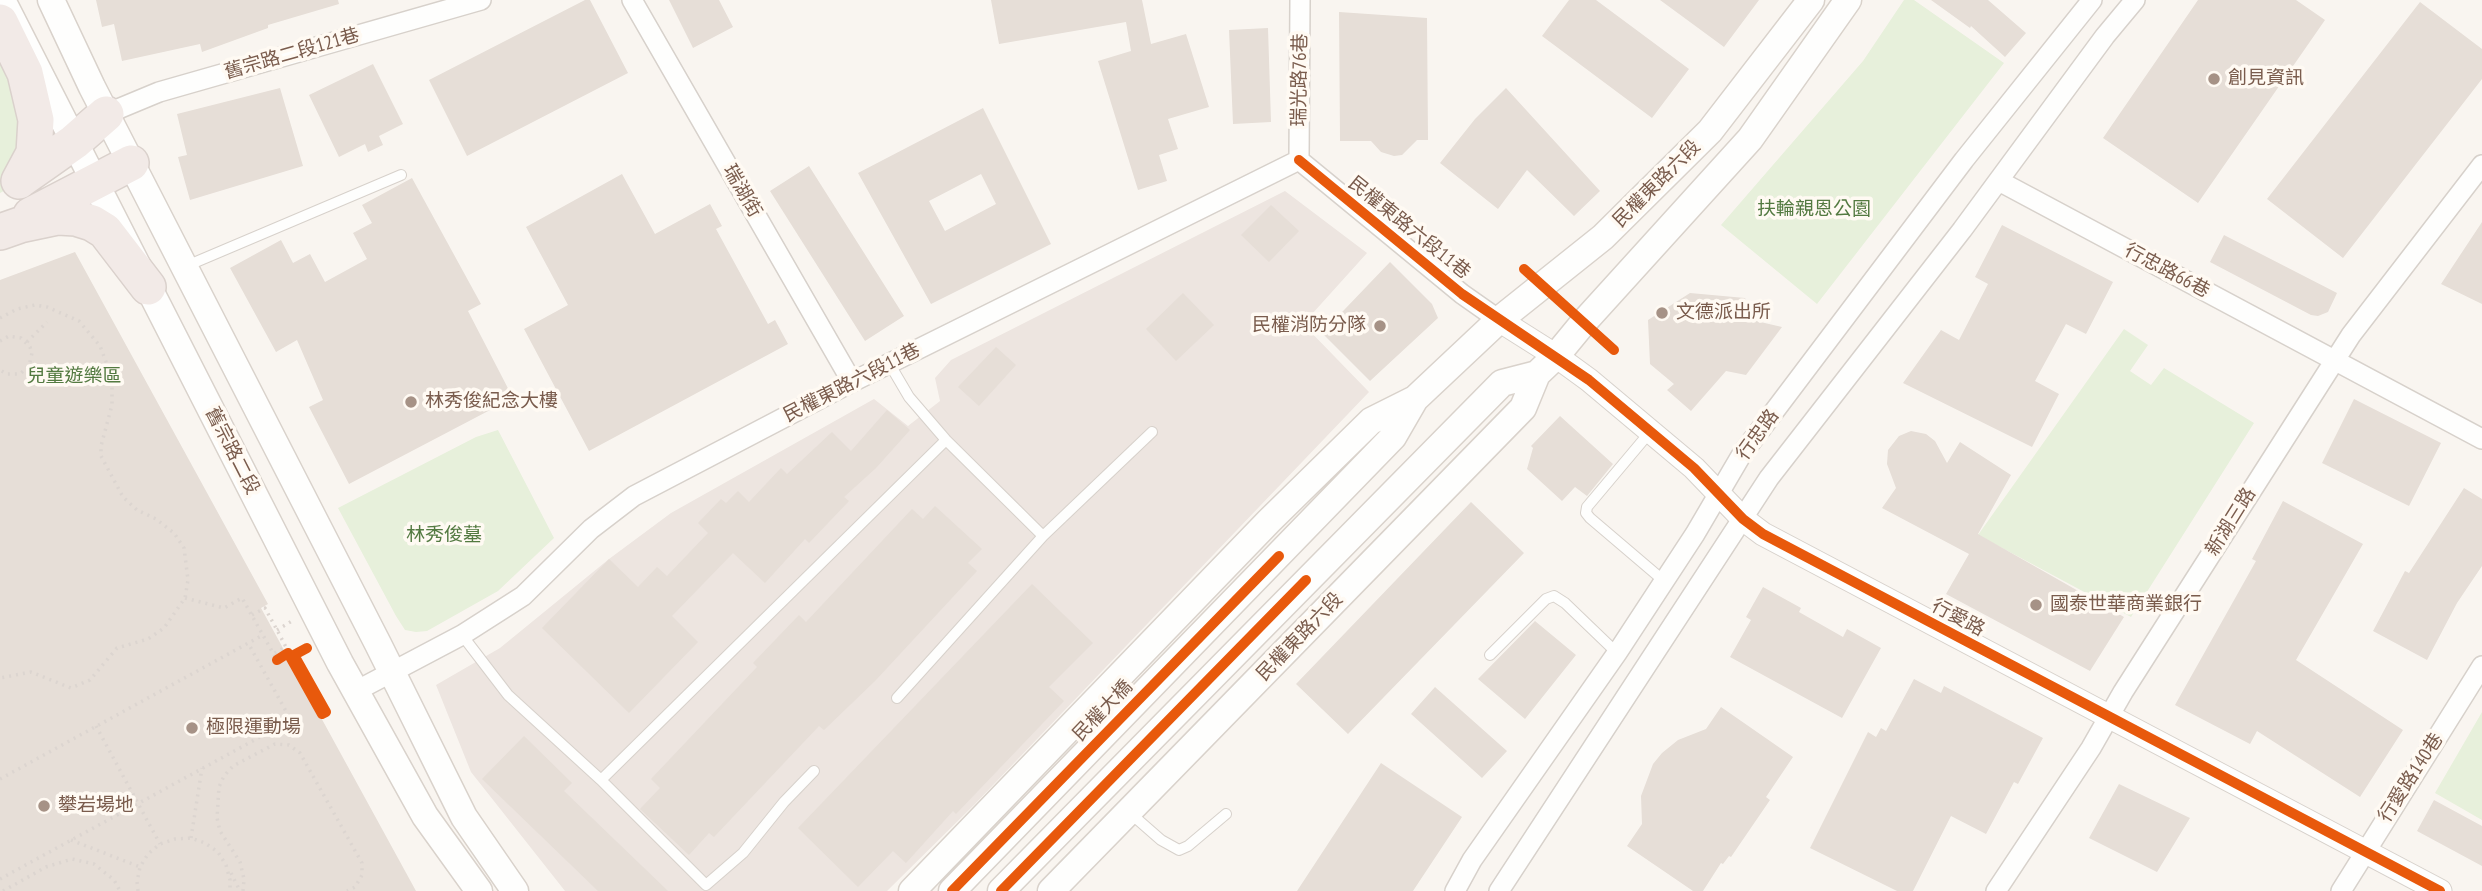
<!DOCTYPE html>
<meta charset="utf-8">
<style>
body{margin:0}
canvas{display:block;background:#f9f5f0}
</style>
<canvas width="2482" height="891"></canvas>
<script>
const context = document.querySelector('canvas').getContext('2d');
context.lineJoin = 'round';
function fillPath(path, color) { context.fillStyle = color; context.fill(path, 'evenodd'); }
const poly = rows => new Path2D(rows.map(r => 'M' + r).join(''));
function stroke(path, color, width, dash) { context.strokeStyle = color; context.lineWidth = width; context.lineCap = dash ? 'butt' : 'round'; context.setLineDash(dash || []); context.stroke(path); }
function write(font, color, halo, rows, align = 'center') {
  context.font = font + ' "PT Sans Narrow","Noto Sans TC",sans-serif'; context.lineWidth = 7; context.setLineDash([]); context.textBaseline = 'middle'; context.strokeStyle = halo; context.fillStyle = color; for (const [text, x, y, turn = 0] of rows) {
    context.save(); context.translate(x, y); context.rotate((+turn || 0) * Math.PI / 180); context.textAlign = isNaN(turn) ? turn : align; if (halo) context.strokeText(text, 0, 0); context.fillText(text, 0, 0); context.restore();
  }
}
fillPath(poly([
 [1285,191,1367,253,1303,324,1369,392,974,805,887,891,565,891,471,772,436,685,500,648,609,559,671,513,874,399,908,426,940,401,935,378,951,360]
]), '#ede5e0');
fillPath(poly([
 [1904,0,1914,0,2004,63,1817,304,1721,225,1863,61],
 [0,40,21,78,19,183,0,193],
 [2124,329,2148,345,2130,371,2151,385,2164,368,2254,423,2131,617,1978,535],
 [498,430,554,538,498,591,427,631,416,632,405,630,396,616,338,508,476,437],
 [2482,712,2482,820,2435,793]
]), '#e7f0db');
fillPath(poly([
 [96,0,338,0,339,4,268,25,268,28,202,52,200,44,122,61,114,24,102,27],
 [585,0,590,0,628,73,467,156,429,80],
 [669,0,719,0,733,27,693,48],
 [991,0,1142,0,1151,44,1186,34,1209,107,1168,119,1178,149,1159,155,1167,181,1138,190,1098,61,1131,51,1126,22,999,44],
 [1569,0,1596,0,1689,69,1652,118,1542,36],
 [1660,0,1759,0,1724,47],
 [1931,0,1988,0,2026,33,2005,57,1971,26,1970,28],
 [2198,0,2296,0,2325,20,2198,203,2103,138],
 [2420,2,2482,49,2482,79,2343,258,2267,199],
 [1339,12,1427,18,1428,140,1417,140,1402,155,1394,156,1381,152,1371,141,1340,141],
 [1268,28,1271,122,1233,124,1229,30],
 [373,64,403,124,379,136,383,145,368,152,365,144,339,157,309,95],
 [280,88,303,166,190,200,178,157,187,155,177,114],
 [1506,88,1600,191,1574,216,1527,170,1498,209,1440,163,1475,119],
 [983,108,1051,244,931,304,858,173],
 [981,174,996,204,945,231,929,201],
 [809,166,904,316,865,341,770,191],
 [622,174,655,234,710,204,722,226,716,229,768,324,775,320,788,344,589,451,524,329,568,305,526,227],
 [412,178,481,304,468,311,513,398,349,484,309,407,323,400,297,340,276,352,230,268,281,240,293,263,310,254,325,282,367,259,353,233,372,223,362,205],
 [1271,205,1299,231,1269,262,1241,235],
 [2482,222,2482,304,2441,284],
 [2002,225,2113,282,2086,334,2066,324,2035,381,2059,394,2032,447,1903,383,1941,330,1959,340,1988,284,1975,277],
 [2224,235,2337,293,2328,312,2318,316,2311,315,2210,262],
 [75,252,268,604,261,608,416,891,0,891,0,280],
 [1390,262,1432,304,1438,318,1370,381,1322,333],
 [1183,293,1214,325,1176,361,1146,329],
 [1690,293,1745,298,1756,321,1782,327,1746,375,1726,371,1691,411,1667,390,1674,384,1650,364,1648,320],
 [996,347,1016,365,979,406,958,387],
 [2354,399,2441,443,2409,506,2322,463],
 [887,410,910,430,876,468,844,497,849,501,809,543,805,539,765,583,733,553,672,616,698,642,629,713,542,628,609,559,638,587,657,567,667,576,708,533,698,523,721,499,726,503,738,491,749,502,781,468,787,474,832,432,851,451],
 [1560,416,1613,464,1587,496,1575,487,1562,501,1527,469,1533,448,1531,446],
 [1911,431,1926,434,1935,441,1947,463,1960,442,2011,475,1978,534,2124,617,2090,671,1946,594,1969,554,1882,508,1896,488,1887,464,1888,450,1899,436],
 [2464,488,2482,499,2482,566,2457,603,2427,660,2373,631,2405,571,2409,573],
 [2283,501,2363,544,2296,660,2403,730,2360,797,2257,731,2250,744,2175,705,2256,561,2252,559],
 [1471,502,1524,553,1348,734,1296,684],
 [935,506,982,549,968,563,977,571,875,681,824,730,819,726,714,837,709,833,689,855,640,809,660,788,651,779,757,667,753,663,799,615,806,622,912,509,923,519],
 [1032,584,1093,643,1049,687,1064,701,956,814,953,811,906,863,893,851,858,887,798,828],
 [1763,587,1801,608,1799,612,1843,637,1847,629,1881,648,1842,718,1730,657,1751,620,1746,617],
 [1535,621,1576,655,1525,719,1478,679],
 [1914,679,1941,693,1944,686,2043,738,2018,784,2014,782,1986,834,1951,816,1913,891,1897,891,1810,848,1868,732,1876,737,1881,728,1886,731],
 [1435,687,1507,751,1482,778,1411,714],
 [1721,707,1793,757,1766,797,1770,800,1731,857,1729,856,1723,864,1721,863,1703,891,1693,891,1627,846,1642,824,1641,796,1653,764,1662,753,1678,740,1706,729],
 [524,736,572,783,564,791,668,891,598,891,482,779],
 [1381,763,1462,817,1413,891,1297,891],
 [2119,784,2190,818,2157,872,2089,838],
 [2434,800,2482,826,2482,866,2417,831]
]), '#e6ded7');
const service = poly([
 [184,267,401,175],
 [889,363,909,397,946,440,1043,536],
 [1650,432,1587,507,1586,513,1590,518,1664,581],
 [462,635,508,695,601,780,706,885,743,853,784,802,814,771],
 [1490,655,1546,599,1554,596,1565,603,1617,653],
 [897,698,1043,536,1152,432],
 [601,780,946,440],
 [1129,812,1161,840,1179,850,1188,846,1226,814]
]);
const minor = poly([
 [632,0,852,382],
 [106,114,159,92,481,0],
 [1299,160,1462,294,1499,320],
 [1299,160,1300,0],
 [1999,181,2482,439],
 [356,691,462,635,523,596,591,529,634,496,852,382,1299,160],
 [1455,891,1472,860,1617,653,1695,534,1742,454,1964,160,2092,0],
 [1499,891,1769,478,1962,230,2105,36,2135,0],
 [1996,891,2091,748,2123,692,2351,335,2482,165],
 [2341,891,2482,666]
]);
const tertiary = poly([
 [1499,320,1556,356,1589,380,1694,468,1743,519,1763,534,2440,891]
]);
const secondary = poly([
 [2,0,340,663,425,816,479,891],
 [51,0,92,87,378,644,464,817,515,891],
 [912,891,1269,521,1371,421,1415,399],
 [952,891,1393,437,1415,399,1499,320,1603,237,1710,131,1811,0],
 [1001,891,1502,383,1537,374],
 [1051,891,1523,408,1537,374,1556,356,1584,322,1750,139,1848,0]
]);
const motorway = poly([
 [0,22,25,73,36,120,34,153,19,181],
 [20,180,74,142,106,114],
 [31,215,131,163],
 [0,232,20,225,58,217,76,218,92,223,105,231,148,287]
]);
stroke(service, '#d7d1cb', 12);
stroke(minor, '#d7d1cb', 22);
stroke(tertiary, '#d7d1cb', 25);
stroke(secondary, '#d9d2cb', 29);
stroke(motorway, '#dad1cc', 38);
stroke(poly([
 [0,318,17,309,35,305,47,307,79,321,100,346,110,372,112,388,112,405,101,446,101,456,123,497,137,510,156,519,174,533,184,548,188,580,185,598,164,628,148,639,117,648,90,680,71,688,31,672,0,678],
 [0,341,9,336,21,338,30,347,32,353,29,366,20,374,7,374,0,370],
 [27,342,47,322],
 [185,598,224,608,242,598,277,660],
 [252,615,265,608,277,630,286,647,273,654],
 [277,630,292,621],
 [96,726,160,844],
 [0,779,263,635],
 [191,838,202,768],
 [71,840,140,867],
 [231,873,240,891],
 [0,879,291,720,248,643],
 [3,891,46,867,72,859,94,864,114,880,120,891],
 [138,891,137,882,140,867,148,854,160,844,175,839,191,838,205,843,218,852,226,865,230,880,230,891],
 [243,891,244,879,240,862,220,831,217,818,219,787,224,776,233,766,275,744,289,745,300,753,362,863,362,875,355,887,347,891]
]), '#dcd5d0', 3.5, [2, 5]);
stroke(service, '#fefefd', 10);
stroke(minor, '#fefefd', 19);
stroke(tertiary, '#fefefd', 23);
stroke(secondary, '#fefefd', 26);
stroke(motorway, '#f2eae7', 35);
stroke(poly([
 [1299,160,1462,294,1589,380,1694,468,1743,519,1763,534,2440,891],
 [1524,269,1614,350],
 [277,660,288,653,322,714,326,712,294,655,307,648],
 [952,891,1279,556],
 [1001,891,1306,580]
]), '#e8590c', 10);
for (const [x, y, r, color] of [
 [2214,79,7,"#a69286"],
 [1662,313,7,"#a69286"],
 [1380,326,7,"#a69286"],
 [411,402,7,"#a69286"],
 [2036,605,7,"#a69286"],
 [192,728,7,"#a69286"],
 [44,806,7,"#a69286"]
]) { const dot = new Path2D(); dot.arc(x, y, r, 0, 2 * Math.PI); context.fillStyle = color; context.fill(dot); stroke(dot, '#fffaf3', 2.5); }
write('19px', '#7a5c4d', '#fffaf3', [
 ["舊宗路二段121巷",292,54,-16],
 ["瑞光路76巷",1300,80,-89],
 ["民權東路六段",1657,184,-45],
 ["瑞湖街",742,191,60],
 ["民權東路六段11巷",1409,228,39],
 ["行忠路66巷",2167,271,28],
 ["民權東路六段11巷",852,383,-27],
 ["行忠路",1758,435,-54],
 ["舊宗路二段",232,451,63],
 ["新湖三路",2231,522,-58],
 ["行愛路",1958,618,28],
 ["民權東路六段",1300,637,-46],
 ["民權大橋",1103,711,-46],
 ["行愛路140巷",2411,778,-57]
]);
write('19px', '#7a5c4d', '#fffaf3', [
 ["創見資訊",2228,79],
 ["文德派出所",1676,313],
 ["民權消防分隊",1366,326,"right"],
 ["林秀俊紀念大樓",425,402],
 ["國泰世華商業銀行",2050,605],
 ["極限運動場",206,728],
 ["攀岩場地",58,806]
], 'left');
write('19px', '#537a41', '#fffaf3', [
 ["扶輪親恩公園",1814,210],
 ["兒童遊樂區",74,377],
 ["林秀俊墓",444,536]
]);
</script>
